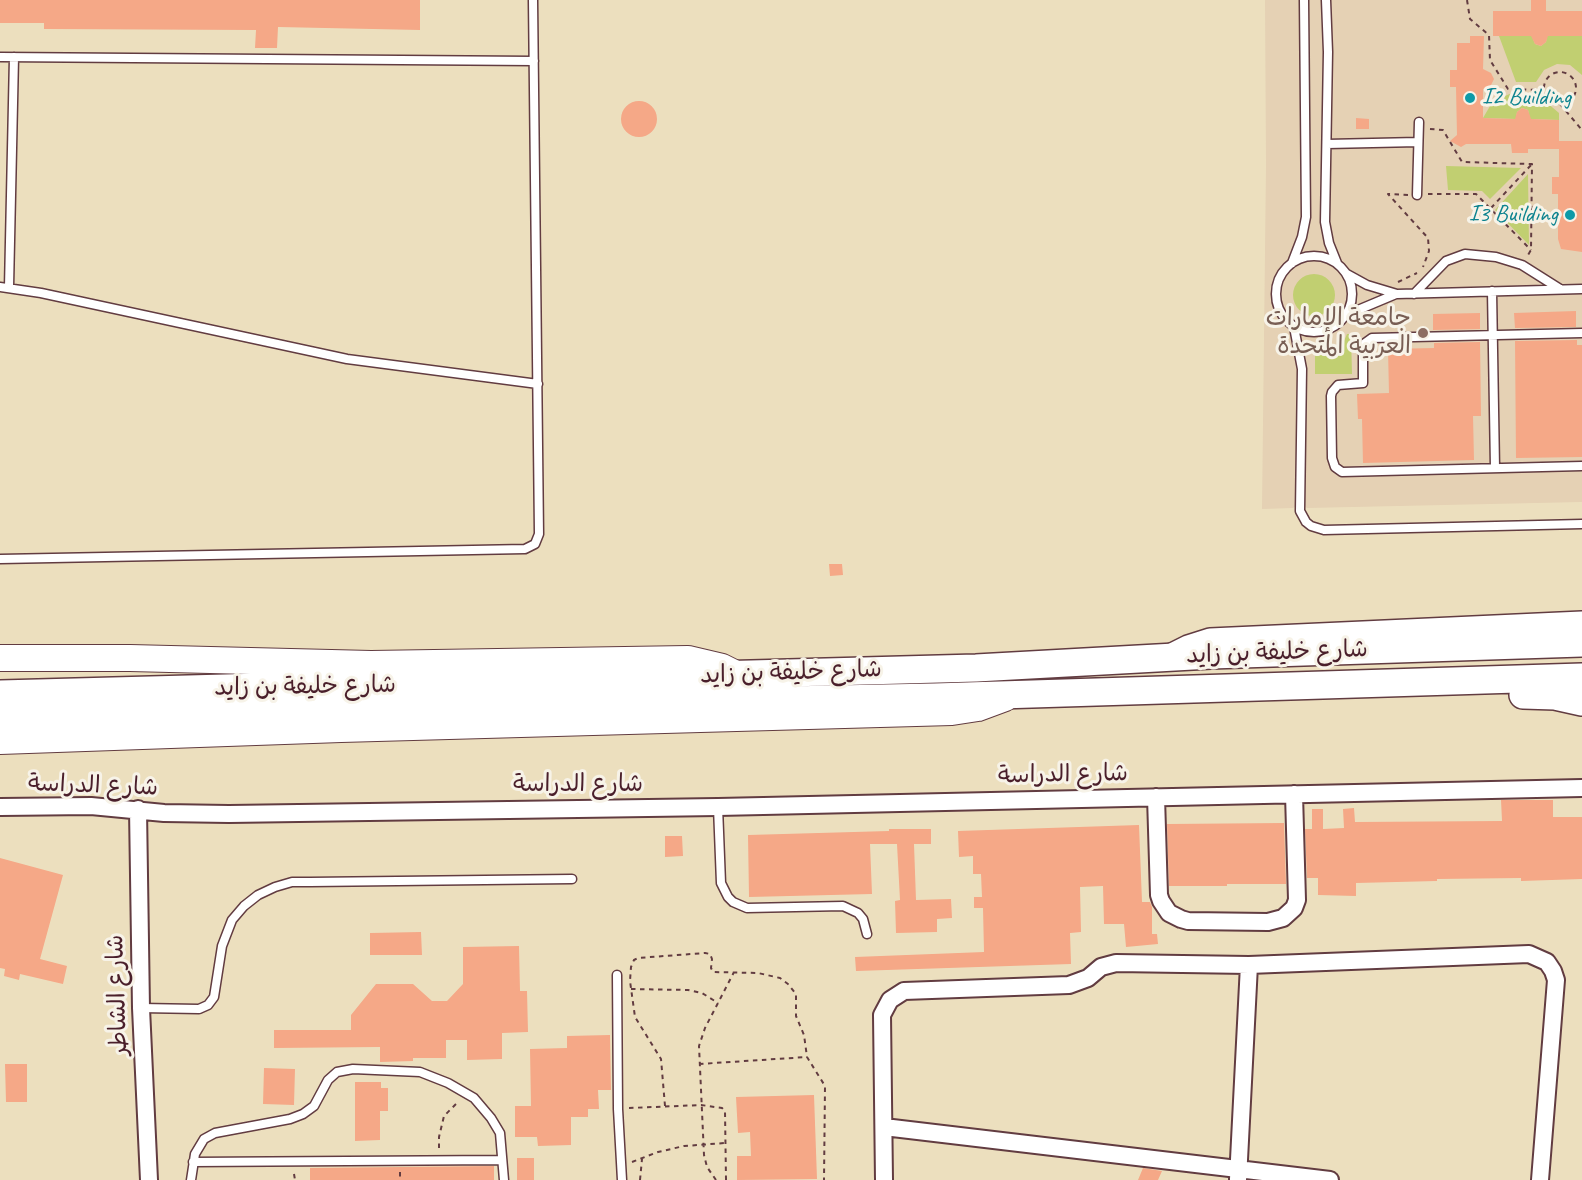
<!DOCTYPE html>
<meta charset="utf-8">
<style>
body{margin:0}
canvas{display:block;background:#ecdfbe}
</style>
<canvas width="1582" height="1180"></canvas>
<script>
const context = document.querySelector('canvas').getContext('2d');
context.lineJoin = 'round';
function fillPath(path, color) { context.fillStyle = color; context.fill(path, 'evenodd'); }
const poly = rows => new Path2D(rows.map(r => 'M' + r).join(''));
function stroke(path, color, width, dash) { context.strokeStyle = color; context.lineWidth = width; context.lineCap = dash ? 'butt' : 'round'; context.setLineDash(dash || []); context.stroke(path); }
function write(font, color, halo, rows, align = 'center') {
  context.font = font + ' Caveat,"Playpen Sans Arabic",sans-serif'; context.lineWidth = 6; context.setLineDash([]); context.textBaseline = 'middle'; context.strokeStyle = halo; context.fillStyle = color; for (const [text, x, y, turn = 0] of rows) {
    context.save(); context.translate(x, y); context.rotate((+turn || 0) * Math.PI / 180); context.textAlign = isNaN(turn) ? turn : align; if (halo) context.strokeText(text, 0, 0); context.fillText(text, 0, 0); context.restore();
  }
}
fillPath(poly([
 [1265,0,1582,0,1582,502,1307,508,1303,505,1297,505,1293,508,1262,509,1266,165]
]), '#e5d1b4');
fillPath(poly([
 [1499,36,1532,36,1535,44,1541,46,1546,42,1547,36,1582,36,1582,75,1570,65,1557,64,1544,70,1536,82,1516,82],
 [1512,93,1531,95,1546,102,1559,113,1559,120,1530,119,1528,110,1522,108,1517,112,1516,119,1483,118,1493,101],
 [1446,166,1521,168,1490,199,1482,191,1448,190],
 [1528,174,1529,245,1495,210],
 '1293 295a21 21 0 1 1 42 0a21 21 0 1 1-42 0Z',
 [1347,334,1351,334,1352,374,1315,374,1315,348,1341,348]
]), '#c1cf71');
fillPath(poly([
 [0,0,420,0,420,30,278,27,277,48,255,48,256,30,44,29,44,23,0,23],
 [1531,0,1546,0,1546,11,1582,11,1582,36,1548,36,1546,42,1541,46,1535,44,1531,36,1493,36,1493,11,1531,11],
 [1470,36,1484,36,1483,69,1491,73,1494,79,1491,85,1483,89,1483,118,1515,119,1517,112,1522,108,1528,110,1531,119,1559,120,1559,149,1528,149,1528,153,1512,153,1511,144,1466,144,1461,147,1450,141,1457,135,1456,87,1450,87,1450,70,1457,70,1457,43,1470,43],
 '621 119a18 18 0 1 1 36 0a18 18 0 1 1-36 0Z',
 [1356,118,1369,119,1369,129,1356,129],
 [1559,141,1582,141,1582,252,1561,249,1558,239,1558,194,1552,194,1552,177,1559,177],
 [1576,311,1576,327,1515,328,1514,313],
 [1480,313,1480,329,1433,330,1433,314],
 [1577,340,1577,345,1582,345,1582,457,1516,458,1515,341],
 [1480,342,1481,416,1473,416,1474,460,1363,463,1362,419,1358,419,1357,394,1389,393,1388,349,1434,348,1434,343],
 [829,564,842,564,843,575,830,576],
 [1501,800,1553,800,1553,817,1582,817,1582,879,1521,881,1521,878,1437,879,1437,881,1356,883,1356,896,1318,895,1318,878,1307,878,1305,829,1312,829,1312,809,1323,809,1323,829,1344,828,1343,809,1354,808,1355,822,1502,821],
 [1284,823,1286,884,1227,884,1227,886,1169,886,1167,824],
 [1139,825,1142,902,1150,902,1152,907,1152,934,1157,934,1158,944,1126,947,1124,924,1104,924,1103,886,1080,887,1081,932,1070,933,1071,964,856,971,855,957,984,952,983,908,974,908,974,897,982,897,981,874,973,874,973,856,959,857,958,831],
 [889,829,931,829,931,844,914,844,916,900,951,899,952,918,937,919,937,932,896,933,895,901,900,900,897,844,870,844,872,894,749,897,748,835,889,831],
 [665,836,682,836,683,856,665,857],
 [0,858,63,875,40,959,67,966,63,984,20,974,19,980,4,976,5,969,0,968],
 [421,932,422,955,370,955,370,933],
 [519,946,520,991,527,991,528,1032,502,1033,502,1059,467,1060,467,1040,446,1040,446,1058,413,1058,413,1061,380,1062,380,1047,274,1048,274,1030,351,1030,351,1015,376,984,413,984,432,1001,447,1001,463,984,463,947],
 [610,1035,611,1090,598,1090,599,1109,588,1109,588,1117,571,1117,571,1145,538,1146,537,1137,515,1137,515,1106,531,1106,530,1049,567,1048,567,1036],
 [5,1064,27,1064,27,1102,6,1102],
 [264,1068,295,1069,294,1105,263,1104],
 [355,1082,381,1082,381,1088,388,1088,388,1111,380,1111,380,1140,355,1141],
 [814,1095,817,1179,737,1180,737,1156,751,1156,750,1132,738,1133,736,1097],
 [517,1158,534,1158,534,1180,517,1180],
 [494,1166,494,1180,310,1180,310,1168],
 [1143,1168,1162,1171,1158,1180,1138,1180]
]), '#f5a887');
const service = poly([
 [1326,0,1328,52,1325,222,1329,243,1337,263],
 [0,57,534,61],
 [1327,144,1418,142],
 [1417,195,1419,122],
 '1276 294a38 38 0 1 1 76 0a38 38 0 1 1-76 0Z',
 [1292,263,1302,237,1306,217,1304,0],
 [1347,274,1367,285,1397,294,1582,289],
 [0,287,41,293,347,359,538,384],
 [9,287,14,57],
 [1492,291,1495,468],
 [1414,294,1446,261,1465,254,1496,257,1522,265,1560,289],
 [1346,315,1396,294],
 [1294,327,1302,369,1300,511,1306,522,1311,526,1324,530,1582,524],
 [1582,333,1372,338,1365,343,1363,348,1363,383,1338,385,1332,392,1331,396,1332,458,1335,467,1342,472,1582,466],
 [0,559,525,549,535,544,539,534,533,0],
 [718,807,721,883,728,897,733,902,747,908,843,906,858,913,863,919,867,934],
 [617,975,618,1109,622,1180],
 [141,1008,199,1009,208,1005,214,997,222,946,232,920,244,906,258,895,275,887,292,882,310,882,572,879],
 [193,1162,501,1160],
 [191,1180,195,1154,204,1139,215,1133,290,1119,303,1114,314,1106,328,1080,337,1072,353,1069,420,1072,448,1083,474,1098,491,1118,500,1133,504,1180]
]);
const minor = poly([
 [1156,797,1159,895,1161,901,1169,913,1181,919,1188,921,1268,922,1283,918,1294,908,1297,900,1294,794],
 [0,807,91,806,164,813,229,814,718,807,1582,788],
 [138,809,141,1008,149,1180],
 [884,1127,1330,1180],
 [1238,1179,1249,965],
 [884,1180,882,1015,890,1000,904,991,1069,985,1088,978,1101,967,1116,963,1249,965,1529,954,1547,962,1553,971,1556,980,1540,1180]
]);
const tertiary = poly([
 [1172,654,1188,646,1210,639,1582,622]
]);
const primary = poly([
 [0,658,130,658,371,664,688,659,722,667,738,675],
 [0,741,341,729,952,712,978,708,1005,698]
]);
const trunk = poly([
 [0,694,976,668,1211,655,1582,643],
 [1523,695,1555,696,1582,702],
 [0,716,935,697,1582,677]
]);
stroke(service, '#623c41', 11);
stroke(minor, '#623c41', 20);
stroke(tertiary, '#623c41', 24);
stroke(primary, '#623c41', 28);
stroke(trunk, '#623c41', 30);
stroke(poly([
 [1467,0,1470,19,1489,35,1490,60,1508,89,1544,90],
 '1544 88a16 16 0 1 1 32 0a16 16 0 1 1-32 0Z',
 [1560,104,1582,130],
 [1430,129,1443,130,1462,162,1532,164,1531,250,1528,255],
 [1428,194,1476,194,1531,250],
 [1408,195,1388,194,1428,238,1429,251,1423,267],
 [1491,208,1532,164],
 [1398,282,1417,273],
 [631,989,688,990,702,993,718,1003],
 [699,1064,807,1057],
 [665,1106,661,1059,635,1017,630,981,631,967,634,960,638,958,705,953,710,954,712,959,711,968,713,972,758,973,780,978,788,984,796,994,796,1016,804,1035,807,1057,825,1086,824,1180],
 [629,1108,701,1105,722,1108,725,1111,726,1180],
 [439,1148,439,1137,444,1116,459,1101],
 [632,1162,658,1152,684,1146,725,1143],
 [400,1172,400,1180],
 [294,1174,295,1180],
 [640,1180,642,1159],
 [716,1180,707,1167,704,1155,699,1046,705,1028,734,972]
]), '#623c41', 2, [4.5, 4.5]);
stroke(service, '#fff', 8);
stroke(minor, '#fff', 16);
stroke(tertiary, '#fff', 21);
stroke(primary, '#fff', 26);
stroke(trunk, '#fff', 27);
for (const [x, y, r, color] of [
 [1470,98,6,"#0f9aa8"],
 [1570,215,6,"#0f9aa8"],
 [1423,333,6,"#8d6e63"]
]) { const dot = new Path2D(); dot.arc(x, y, r, 0, 2 * Math.PI); context.fillStyle = color; context.fill(dot); stroke(dot, '#f7f3e8', 2); }
write('24px', '#0d838f', '#f7f3e8', [
 ["I2 Building",1482,98],
 ["I3 Building",1558,215,"right"]
], 'left');
write('24px', '#785e54', '#f7f3e8', [
 ["جامعة الإمارات",1411,319],
 ["العربية المتحدة",1411,347]
], 'right');
write('24px', '#4a1f2b', '#f7f3e8', [
 ["شارع خليفة بن زايد",1277,653,-2],
 ["شارع خليفة بن زايد",791,673,-2],
 ["شارع خليفة بن زايد",305,687,-1],
 ["شارع الدراسة",1063,775,-1],
 ["شارع الدراسة",578,785],
 ["شارع الدراسة",93,786,2],
 ["شارع الشاطر",118,995,-92]
]);
</script>
